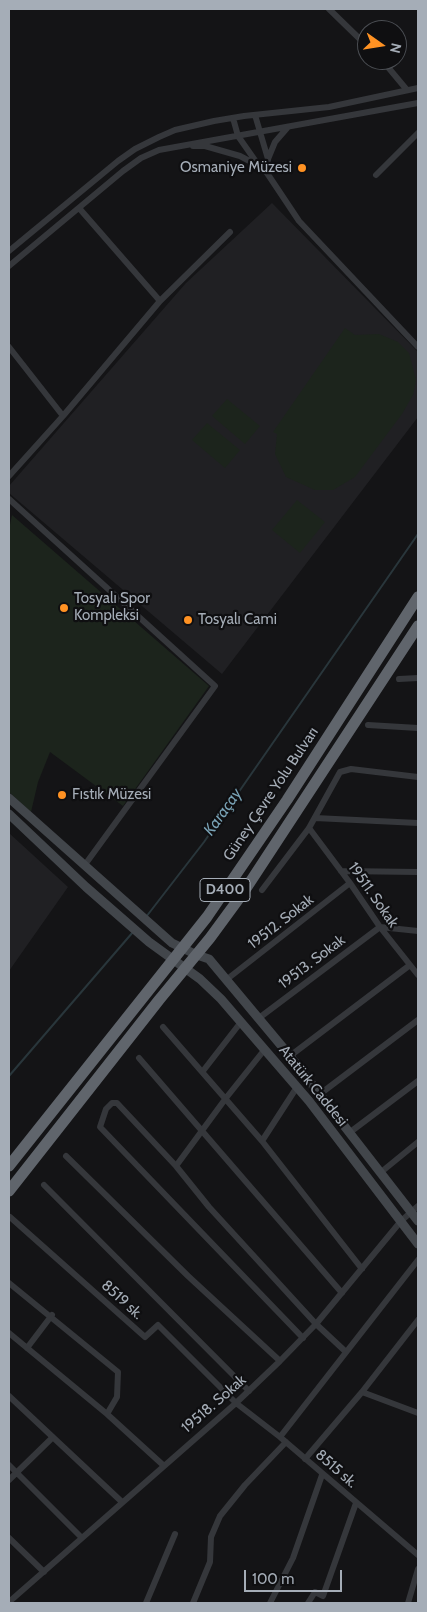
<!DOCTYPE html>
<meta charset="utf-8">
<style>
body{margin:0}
#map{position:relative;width:427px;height:1612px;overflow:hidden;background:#141416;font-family:Cabin,sans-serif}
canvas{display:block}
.frame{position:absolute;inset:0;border:10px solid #a5adb7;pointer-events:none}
.north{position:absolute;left:357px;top:20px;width:50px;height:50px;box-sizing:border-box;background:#0f0f11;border:1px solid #4b4e53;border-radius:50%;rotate:103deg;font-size:14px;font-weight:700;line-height:20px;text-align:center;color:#a5adb7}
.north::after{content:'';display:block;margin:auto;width:18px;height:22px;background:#ff9223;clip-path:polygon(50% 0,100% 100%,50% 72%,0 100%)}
.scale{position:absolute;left:244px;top:1570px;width:98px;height:22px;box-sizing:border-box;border:2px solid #a5adb7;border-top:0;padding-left:6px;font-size:15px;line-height:18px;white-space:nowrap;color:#a5adb7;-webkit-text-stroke:4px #0f0f11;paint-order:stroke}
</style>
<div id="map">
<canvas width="427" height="1612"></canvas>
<div class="frame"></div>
<div class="north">N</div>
<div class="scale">100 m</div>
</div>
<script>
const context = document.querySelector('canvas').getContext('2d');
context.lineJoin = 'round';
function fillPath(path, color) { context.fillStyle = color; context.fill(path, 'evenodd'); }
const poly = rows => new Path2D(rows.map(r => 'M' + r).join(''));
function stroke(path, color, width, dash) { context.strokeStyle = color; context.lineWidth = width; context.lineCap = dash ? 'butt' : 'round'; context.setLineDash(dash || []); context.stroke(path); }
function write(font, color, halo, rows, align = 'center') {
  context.font = font + ' Cabin,sans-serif'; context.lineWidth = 4.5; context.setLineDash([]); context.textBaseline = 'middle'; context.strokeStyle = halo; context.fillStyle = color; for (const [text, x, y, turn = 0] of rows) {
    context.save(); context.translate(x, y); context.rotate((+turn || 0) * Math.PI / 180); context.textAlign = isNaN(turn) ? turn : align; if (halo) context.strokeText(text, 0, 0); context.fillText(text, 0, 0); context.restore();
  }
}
fillPath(poly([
 [272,203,418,352,418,417,222,674,9,493,9,486,186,283],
 [9,833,68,887,9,971]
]), '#202023');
fillPath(poly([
 [345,328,355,335,379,334,398,342,409,353,416,380,413,395,402,414,355,477,333,490,315,490,286,477,275,454,277,434,273,432],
 [227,399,260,426,245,444,212,416],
 [207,423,240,450,225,468,192,440],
 [297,500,325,522,300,553,272,530],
 [12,515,209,686,123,806,50,752,38,782,31,812,9,792,9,530]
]), '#1c241c');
stroke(poly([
 [146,917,204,842,418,534],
 [9,1076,133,932]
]), '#29363b', 2);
stroke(poly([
 [329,9,367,46],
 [382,60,407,90],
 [233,118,238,136,259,166,267,173,268,159,255,115],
 [193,146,205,146,240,156,257,165],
 [268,159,275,142,288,127],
 [267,173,299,221,418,347],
 [376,175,418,133],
 [79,208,160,301,230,232],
 [9,251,118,161,135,149,159,137,175,130,214,121,244,116,329,107,418,88],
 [9,266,123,171,141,158,159,150,418,103],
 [9,347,63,416],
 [9,476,63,416,160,301],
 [9,499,215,686,84,866],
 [399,679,418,678],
 [368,725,418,728],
 [315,818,418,823],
 [309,828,350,883,380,927,418,975],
 [341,871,418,872],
 [262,890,309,828,340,772,351,769,418,777],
 [226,980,350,883],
 [259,1018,380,927,418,931],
 [163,1027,262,1141,362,1269],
 [290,1056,410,965],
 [139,1058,342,1293],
 [203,1071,241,1022],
 [320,1094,418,1020],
 [349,1133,418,1081],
 [262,1141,297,1087],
 [66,1156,188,1276,280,1361],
 [176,1166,226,1098,265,1049],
 [380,1173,418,1142],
 [44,1185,249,1391],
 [10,1217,145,1337,158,1325,236,1403,280,1437,418,1555],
 [9,1283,118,1372,117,1397,107,1414],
 [9,1333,107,1414,163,1465],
 [303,1338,100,1127,106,1109,112,1103,117,1103,176,1166,209,1207,316,1324,346,1352],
 [27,1348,52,1315],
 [362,1392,418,1413],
 [9,1396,122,1502],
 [280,1437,418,1260],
 [305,1459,362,1392,418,1320],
 [9,1465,82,1538],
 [9,1480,52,1438],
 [9,1538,44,1572],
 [9,1602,236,1403,280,1361,316,1324,401,1221,418,1206],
 [146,1603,175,1534],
 [193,1603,210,1562,211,1537,220,1516,245,1485,286,1442],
 [270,1603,293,1558,322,1475],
 [308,1603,315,1592,323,1596,356,1503],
 [408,1603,418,1569]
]), '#35373b', 6);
stroke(poly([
 [9,798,172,943,197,955,209,959,290,1056,418,1221],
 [9,814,86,887,149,942,200,979,221,999,309,1101,418,1244]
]), '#42464b', 9);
stroke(poly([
 [9,1166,207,917,287,800,418,597],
 [9,1191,159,1000,210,938,243,893,418,626]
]), '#60656c', 11);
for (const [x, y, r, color] of [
 [302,168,5,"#ff9223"],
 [64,608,5,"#ff9223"],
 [188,620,5,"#ff9223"],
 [62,795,5,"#ff9223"]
]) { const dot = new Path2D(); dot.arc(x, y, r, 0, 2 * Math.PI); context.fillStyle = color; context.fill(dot); stroke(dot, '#0f0f11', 2); }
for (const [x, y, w] of [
 [225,890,50]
]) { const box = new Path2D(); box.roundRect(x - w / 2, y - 11.5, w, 23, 4); context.fillStyle = '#0f0f11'; context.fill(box); stroke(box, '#a5adb7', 1); }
write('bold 14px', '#a5adb7', null, [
 ["D400",225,890]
]);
write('15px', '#a5adb7', '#0f0f11', [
 ["Osmaniye Müzesi",292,168,"right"],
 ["Tosyalı Spor",74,599],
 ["Kompleksi",74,616],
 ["Tosyalı Cami",198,620],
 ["Fıstık Müzesi",72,795]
], 'left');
write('15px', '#a5adb7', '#0f0f11', [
 ["Güney Çevre Yolu Bulvarı",271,794,-56],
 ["19511. Sokak",373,895,55],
 ["19512. Sokak",281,922,-38],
 ["19513. Sokak",312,962,-37],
 ["Atatürk Caddesi",313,1086,51],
 ["8519 sk.",122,1300,42],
 ["19518. Sokak",214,1404,-41],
 ["8515 sk.",336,1469,41]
]);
write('italic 16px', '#79a2b5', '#0f0f11', [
 ["Karaçay",223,812,-55]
]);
</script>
